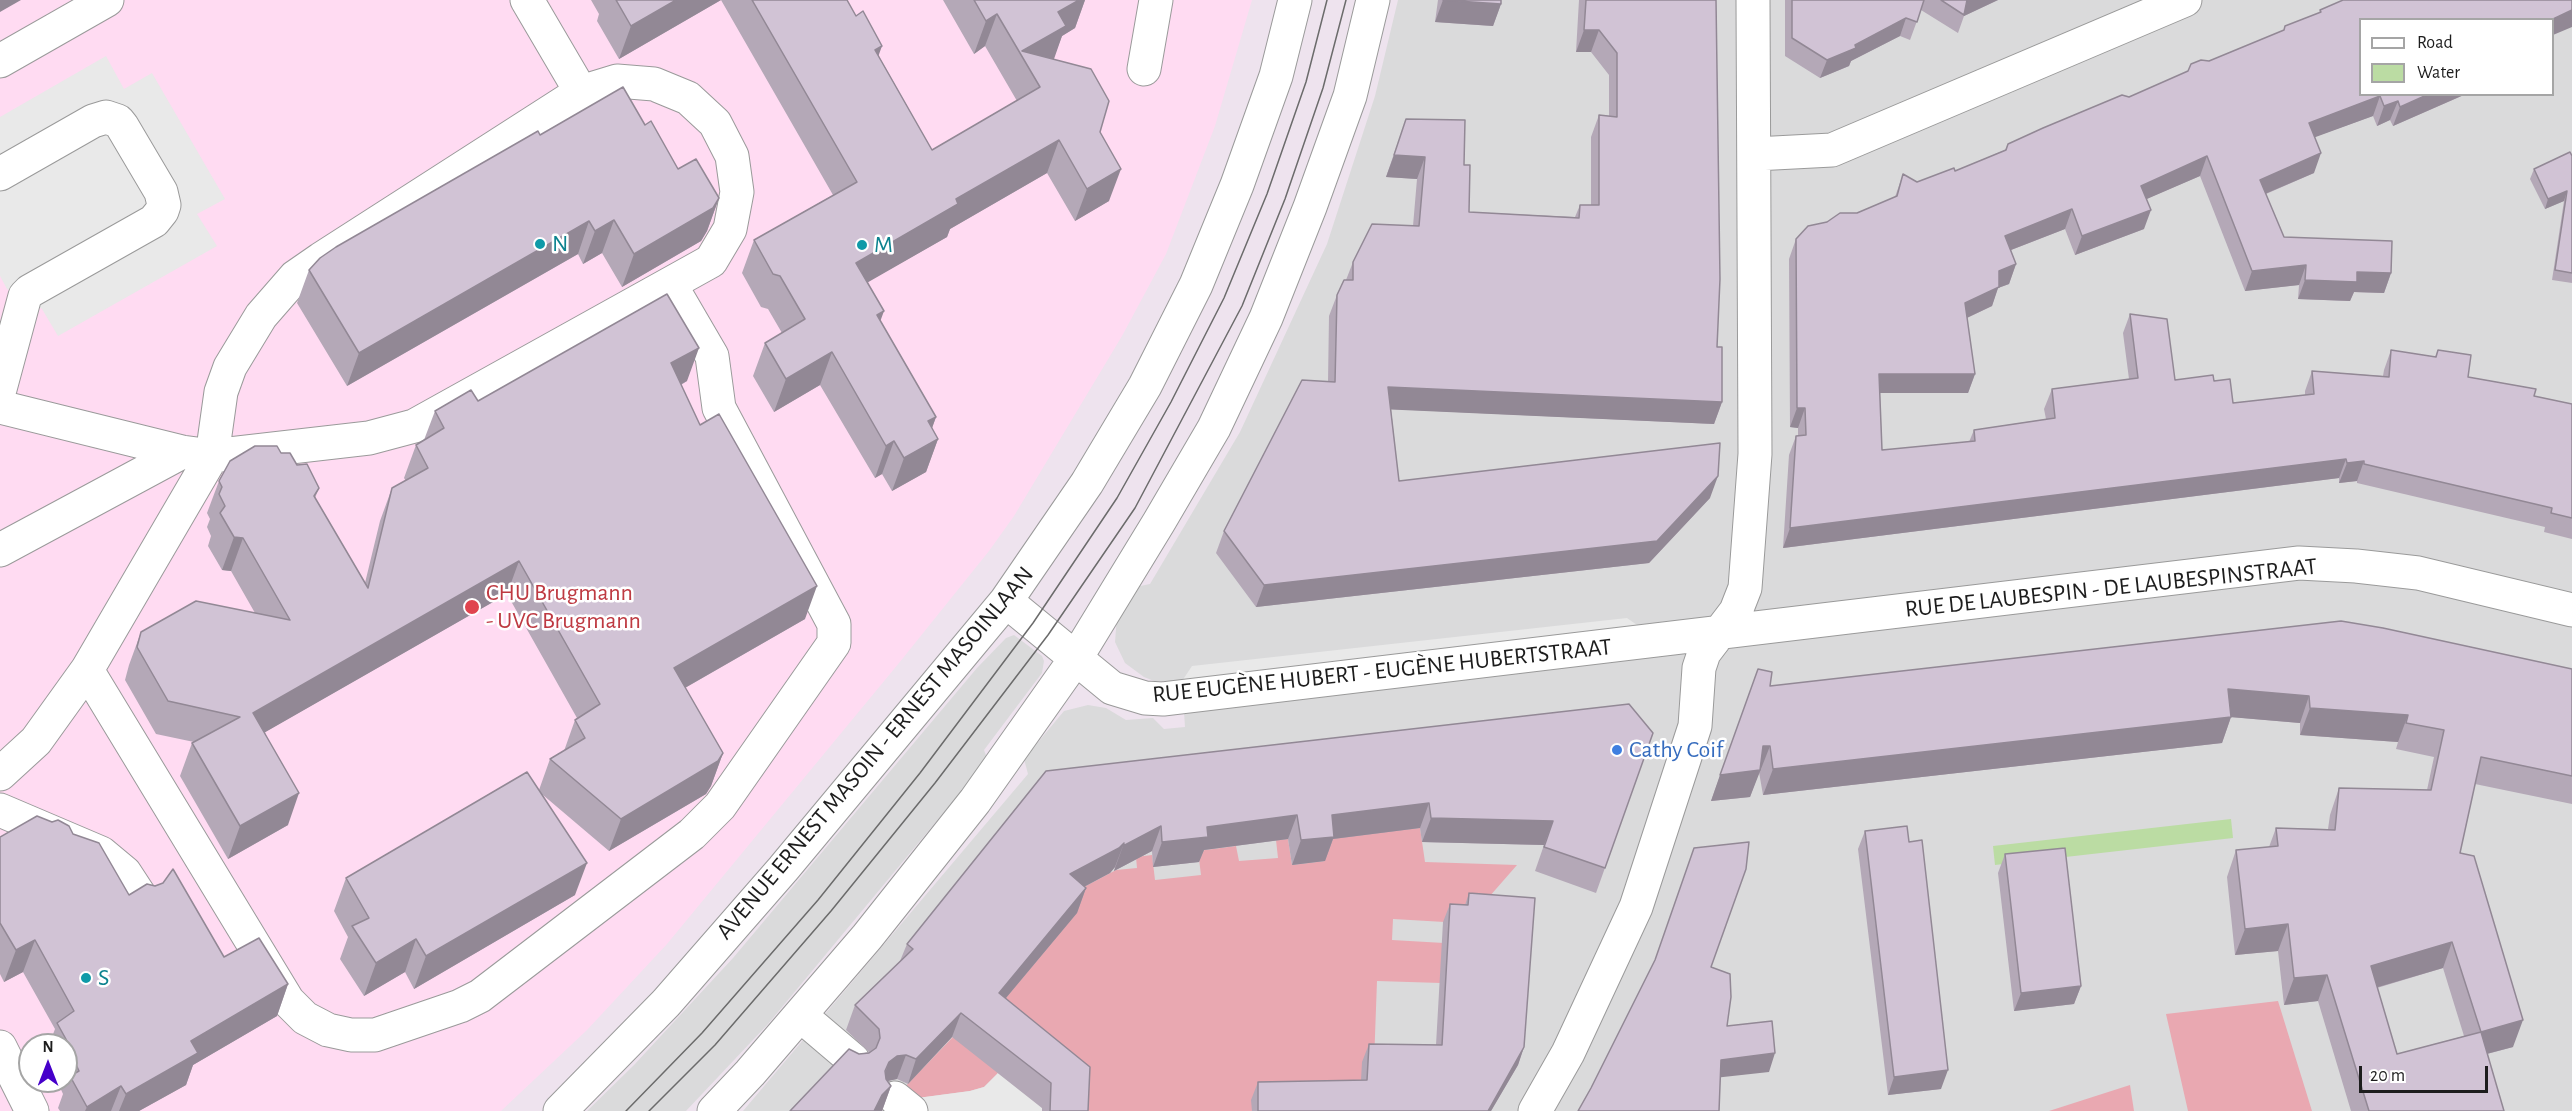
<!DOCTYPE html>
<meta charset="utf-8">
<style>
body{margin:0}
#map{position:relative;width:2572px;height:1111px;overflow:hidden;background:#eee3ee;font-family:"Alegreya Sans",sans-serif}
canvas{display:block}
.legend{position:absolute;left:2359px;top:18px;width:195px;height:78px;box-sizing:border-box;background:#fff;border:2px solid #a5a5a5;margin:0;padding:8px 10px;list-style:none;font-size:18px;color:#1d1d1d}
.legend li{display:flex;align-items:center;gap:12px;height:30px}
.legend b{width:30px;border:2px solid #a5a5a5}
.north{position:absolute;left:18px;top:1033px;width:60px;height:60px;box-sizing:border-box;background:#fff;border:2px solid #a5a5a5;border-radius:50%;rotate:0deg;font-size:16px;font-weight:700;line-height:24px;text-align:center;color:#1d1d1d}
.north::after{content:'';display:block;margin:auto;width:21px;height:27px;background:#4600ca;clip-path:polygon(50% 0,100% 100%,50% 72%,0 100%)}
.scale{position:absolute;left:2359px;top:1066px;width:129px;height:27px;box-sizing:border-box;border:3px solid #1d1d1d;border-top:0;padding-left:8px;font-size:18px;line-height:21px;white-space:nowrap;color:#1d1d1d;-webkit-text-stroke:4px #fff;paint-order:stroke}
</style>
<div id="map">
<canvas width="2572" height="1111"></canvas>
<ul class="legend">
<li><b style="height:8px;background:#fff"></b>Road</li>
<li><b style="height:16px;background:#bbdca3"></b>Water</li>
</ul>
<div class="north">N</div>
<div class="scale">20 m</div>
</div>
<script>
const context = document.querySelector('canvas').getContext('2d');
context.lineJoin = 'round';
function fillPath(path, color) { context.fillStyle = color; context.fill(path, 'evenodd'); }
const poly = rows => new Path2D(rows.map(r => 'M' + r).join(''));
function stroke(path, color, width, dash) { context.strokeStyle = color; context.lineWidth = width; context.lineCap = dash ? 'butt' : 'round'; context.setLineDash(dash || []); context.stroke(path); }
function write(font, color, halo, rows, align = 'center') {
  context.font = font + ' "Alegreya Sans",sans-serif'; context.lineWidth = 5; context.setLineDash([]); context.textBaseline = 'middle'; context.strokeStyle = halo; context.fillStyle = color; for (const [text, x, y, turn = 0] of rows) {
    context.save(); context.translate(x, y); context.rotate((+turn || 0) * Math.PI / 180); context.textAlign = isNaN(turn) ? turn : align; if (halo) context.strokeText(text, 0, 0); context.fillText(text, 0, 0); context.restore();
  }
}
fillPath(poly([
 [1398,0,2572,0,2572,1111,743,1111,1028,774,1024,759,1064,711,1088,705,1106,708,1126,720,1153,718,1164,729,1185,727,1182,681,1154,681,1144,677,1125,663,1115,642,1117,616,1131,588,1150,584,1240,432,1327,244,1375,96],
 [2360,20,2552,20,2552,94,2360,94],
 [1014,635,1042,656,1044,661,1042,673,984,750,987,758,979,770,768,1024,686,1111,587,1111,634,1065,733,958,977,668,1006,638]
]), '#dadadb');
fillPath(poly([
 [0,0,1252,0,1215,126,1166,254,1122,336,1014,516,989,551,899,663,667,944,587,1030,501,1111,0,1111],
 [30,1045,66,1045,66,1081,30,1081]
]), '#ffdbf2');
fillPath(poly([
 [1420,828,1425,862,1517,865,1475,913,1462,923,1393,919,1392,940,1444,943,1441,983,1377,981,1374,1063,1361,1084,1252,1111,1080,1111,998,1073,984,1087,970,1091,910,1099,899,1093,979,1010,1061,899,1116,870,1137,868,1136,857,1152,855,1155,880,1201,875,1198,851,1236,846,1239,861,1278,858,1276,840,1288,839,1292,865,1325,861,1322,838],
 [2278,1001,2312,1111,2188,1111,2166,1014],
 [2130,1085,2134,1111,2049,1111]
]), '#e9a8b1');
fillPath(poly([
 [106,56,124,89,152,73,225,199,197,214,217,246,58,336,42,309,7,289,0,276,0,117],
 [1627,618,1640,627,1182,681,1192,666],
 [998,1073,1042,1108,1042,1111,895,1111,910,1099,970,1091,984,1087]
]), '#e9e9e9');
fillPath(poly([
 [2231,819,2233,838,1995,865,1993,846]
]), '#bbdca3');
const minor = poly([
 [527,0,581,92],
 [0,61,107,0],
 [1144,69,1156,0],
 [1755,154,1832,150,2185,0],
 [0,174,93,121,106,117,118,121,122,126,161,192,164,205,162,211,154,221,30,291,25,296,0,389],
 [0,407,182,452,212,456,369,438,414,426,711,261,730,229,737,192,732,156,715,123,688,98,654,84,617,81,581,92,321,259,295,277,261,316,230,367,221,392,212,456,87,670,36,741,0,774],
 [0,550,182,452],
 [1006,601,1112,688,1145,698,1163,699,2299,563,2356,566,2418,573,2572,610],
 [87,670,288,1001,305,1018,328,1030,351,1035,375,1035,460,1006,480,996,692,834,720,806,834,643,834,624,719,408,712,356,670,284],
 [0,810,101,853,125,873,142,899],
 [800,1015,853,1060],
 [0,1047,32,1111],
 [895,1098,911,1111],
 [560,1111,666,1003,783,869,1006,601,1087,483,1145,386,1196,285,1237,185,1276,76,1295,0],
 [714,1111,750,1073,867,937,975,801,1076,658,1159,522,1214,428,1266,318,1310,207,1350,96,1373,0],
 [1535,1111,1568,1053,1636,907,1695,726,1699,668,1704,653,1736,611,1745,588,1755,454,1753,0]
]);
stroke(minor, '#9a9a9a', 35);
stroke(minor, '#fff', 33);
stroke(poly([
 [626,1111,702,1033,818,900,920,773,1033,623,1117,498,1171,402,1224,298,1267,194,1306,82,1327,0],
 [649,1111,715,1045,831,911,935,783,1048,635,1135,508,1242,306,1285,199,1323,88,1346,0]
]), '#6b6b6b', 1.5);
fillPath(poly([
 [591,0,721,0,619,59,597,21,599,14],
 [721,0,847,0,932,150,1017,101,985,46,974,54,943,0,1085,0,1075,28,1062,36,1053,59,1100,132,1109,201,1075,221,1047,173,950,229,947,237,867,282,880,320,936,417,932,428,938,439,926,472,892,491,882,474,875,478,820,385,774,412,753,376,765,343,782,333,768,309,761,307,742,273,754,240,833,195],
 [1438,0,1501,0,1501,4,1493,26,1435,22],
 [1579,0,1716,0,1717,347,1722,402,1714,424,1391,409,1399,481,1710,498,1649,563,1256,607,1216,553,1224,531,1328,382,1329,316,1337,295,1346,280,1353,262,1413,226,1417,179,1386,177,1406,119,1464,165,1469,212,1575,217,1580,205,1591,205,1591,137,1599,115,1609,116,1609,75,1591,52,1576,52],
 [1785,0,1998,0,1964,16,1958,33,1921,10,1910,40,1900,36,1851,61,1849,66,1820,78,1785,56],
 [2320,10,2553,20,2466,94,2393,126,2390,120,2377,126,2373,116,2314,137,2314,173,2266,194,2284,237,2391,273,2384,293,2354,292,2350,301,2298,299,2299,285,2245,291,2200,176,2146,199,2144,229,2075,255,2065,229,2011,250,2016,264,2009,284,1998,288,1992,306,1967,318,1975,374,1968,393,1880,393,1882,450,1969,442,1974,430,2046,419,2044,409,2052,389,2129,379,2123,333,2130,314,2175,380,2214,381,2233,403,2305,395,2305,391,2312,371,2383,376,2384,370,2391,350,2435,357,2438,350,2468,377,2534,396,2572,404,2572,539,2544,532,2545,527,2357,483,2357,481,2339,483,2339,478,1783,548,1789,455,1796,436,1798,436,1798,428,1790,427,1789,259,1796,239,1827,222,1857,213,1895,197,1903,174,1917,182,1955,171,2005,150,2008,144,2129,97,2284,30,2319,13],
 [645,125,678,169,719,198,707,231,701,241,622,287,602,253,583,264,578,254,347,386,297,303,309,270,540,135],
 [2572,156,2572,283,2552,280,2564,201,2545,209,2530,179,2534,169],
 [687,381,681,385,700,425,805,619,685,688,723,753,711,786,706,794,609,851,543,795,575,895,414,989,405,972,364,996,340,959,348,937,334,911,346,878,539,790,550,759,564,751,575,720,577,718,507,594,265,732,288,825,228,859,180,776,192,743,194,742,156,734,125,680,129,665,141,632,255,613,231,571,222,570,208,546,211,536,207,527,210,519,207,513,219,481,281,453,297,465,319,488,315,498,365,583,380,521,392,488,406,481,404,478,416,445,424,440,435,411,478,401],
 [1758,669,1770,686,2572,669,2572,804,2475,784,2460,853,2513,1047,2487,1054,2504,1111,2351,1111,2318,1001,2284,1005,2278,951,2235,955,2227,877,2236,850,2269,847,2276,828,2328,829,2330,815,2339,788,2427,790,2434,757,2396,749,2398,742,2300,735,2300,723,2231,717,2222,743,1763,795,1759,772,1750,797,1711,801],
 [2443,968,2464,1036,2397,1054,2377,988],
 [1653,733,1596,893,1535,871,1544,845,1422,842,1420,828,1333,839,1325,861,1292,865,1288,839,1204,850,1199,862,1153,867,1152,851,1114,871,1115,867,1110,873,1084,887,1086,888,1077,913,1006,998,1088,1111,1042,1111,1042,1108,952,1037,908,1084,897,1079,887,1081,891,1086,882,1111,859,1054,869,1052,846,1030,855,1005,900,961,907,944,1046,771],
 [1865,831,1941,1089,1888,1095,1858,849],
 [73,834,129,895,224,957,288,984,277,1016,193,1065,186,1085,139,1111,60,1111,58,1108,63,1094,58,1083,59,1081,66,1081,66,1045,49,1045,55,1029,23,972,4,982,0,974,0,837],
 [2005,854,2081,986,2074,1004,2014,1011,1998,873],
 [1469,893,1524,1047,1518,1065,1491,1111,1252,1111,1251,1100,1258,1082,1361,1080,1362,1062,1369,1044,1436,1045,1443,922,1450,904,1465,905]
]), '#b4a8b7');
fillPath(poly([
 [0,0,21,0,0,12],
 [676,0,721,0,619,59,631,26],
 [1079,0,1085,0,1075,28,1062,36,1054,59,1031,72,1022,51,1058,12],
 [1443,0,1501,4,1493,26,1435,22],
 [1966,0,1998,0,1964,16],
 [2572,10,2572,27,2553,35,2553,20,2551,20],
 [997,14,985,46,974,54,986,21],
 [1906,18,1900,36,1851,61,1849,66,1820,78,1827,60],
 [1584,30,1599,30,1591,52,1576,52],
 [882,46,870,79,875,50],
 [2429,94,2466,94,2393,126,2400,107],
 [2380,96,2373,116,2302,142,2309,123],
 [2398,101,2390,120,2377,126,2384,106],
 [1059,140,1047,173,950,229,947,237,844,296,856,263,956,199],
 [2321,153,2314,173,2253,199,2260,180],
 [1394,155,1425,157,1417,179,1386,177],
 [2207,156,2200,176,2133,205,2141,186],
 [1121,169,1109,201,1075,221,1087,189],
 [2567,191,2564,201,2545,209,2548,199],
 [719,198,707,231,701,241,622,287,634,254],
 [2072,209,2065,229,1998,255,2005,236],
 [2151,210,2144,229,2075,255,2082,236],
 [614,220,602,253,583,264,595,231],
 [589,221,578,254,347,386,359,353],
 [2016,264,2009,284,1998,288,1992,306,1958,322,1965,303,1999,271],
 [2306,265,2299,285,2245,291,2252,271],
 [2357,272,2391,273,2384,293,2354,292,2350,301,2298,299,2305,280],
 [884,311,872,344,877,315],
 [699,348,687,381,659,396,671,363],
 [832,352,820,385,774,412,786,379],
 [1879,374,1975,374,1968,393,1872,393],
 [1388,387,1722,402,1714,424,1380,409],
 [1797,408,1805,408,1798,428,1790,427],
 [936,417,925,447,938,439,926,472,892,491,904,458,928,421],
 [894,441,882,474,875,478,886,446],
 [2346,459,2339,478,1783,548,1790,528],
 [2364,461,2357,481,2339,483,2347,463],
 [1718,476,1710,498,1649,563,1256,607,1264,585],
 [234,537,243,538,231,571,222,570],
 [519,561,507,594,241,746,253,713],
 [817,586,805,619,662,701,674,668],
 [2228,689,2309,696,2300,723,2218,716],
 [2310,708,2408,715,2398,742,2300,735],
 [2231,717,2222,743,1763,795,1773,769],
 [1763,746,1770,746,1750,797,1711,801,1720,775],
 [723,753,711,786,706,794,609,851,621,819],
 [299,793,288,825,228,859,240,826],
 [1429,803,1420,828,1333,839,1325,861,1292,865,1301,840,1332,815],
 [1297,815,1288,839,1204,850,1199,862,1153,867,1162,842,1207,827],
 [1431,818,1553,821,1544,845,1422,842],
 [1161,826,1152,851,1114,871,1123,846],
 [1124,843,1115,867,1110,873,1061,899,1070,874],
 [587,863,575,895,414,989,426,956],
 [1086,888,1077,913,990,1017,999,993],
 [2288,924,2278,951,2235,955,2245,929],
 [416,939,405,972,364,996,376,963],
 [35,940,23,972,4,982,16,950],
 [2452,942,2443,968,2361,992,2371,966],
 [2327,975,2318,1001,2284,1005,2294,978],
 [288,984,277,1016,193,1065,186,1085,139,1111,119,1111,126,1094,191,1041],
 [2081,986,2074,1004,2014,1011,2021,993],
 [961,1013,952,1037,908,1084,916,1059],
 [2523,1020,2513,1047,2471,1058,2481,1032],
 [1524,1047,1518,1065,1491,1111,1488,1111],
 [1775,1053,1769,1072,1714,1078,1721,1060],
 [906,1055,897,1079,888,1081,880,1087,889,1062,897,1056],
 [1948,1070,1941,1089,1888,1095,1894,1077],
 [121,1086,111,1111,85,1111,87,1107],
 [891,1086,882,1111,874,1111,882,1095]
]), '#928895');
const building = poly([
 [616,0,676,0,631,26,616,0],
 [752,0,847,0,856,16,863,11,882,46,875,50,932,150,1040,87,997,14,986,21,974,0,1079,0,1058,12,1066,26,1022,51,1091,69,1109,101,1100,132,1121,169,1087,189,1059,140,956,199,958,204,856,263,884,311,877,315,936,417,928,421,938,439,904,458,894,441,886,446,832,352,786,379,765,343,805,319,780,276,773,274,754,240,857,182,752,0],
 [1443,0,1501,0,1501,4,1443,0],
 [1586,0,1716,0,1720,279,1717,347,1722,347,1722,402,1388,387,1399,481,1720,443,1718,476,1657,541,1264,585,1224,531,1302,380,1335,382,1337,295,1344,280,1353,280,1353,262,1372,224,1419,226,1425,157,1394,155,1406,119,1465,120,1464,165,1470,165,1469,212,1579,218,1580,205,1599,205,1599,115,1617,117,1617,53,1599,30,1584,30,1586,0],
 [1792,0,1924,0,1917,22,1906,18,1855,45,1856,48,1827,60,1792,38,1792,0],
 [1941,0,1967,0,1964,15,1941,0],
 [2343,0,2572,0,2572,10,2551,20,2361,20,2361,94,2429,94,2400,107,2398,101,2384,106,2380,96,2309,123,2321,153,2260,180,2284,237,2392,241,2391,273,2357,272,2357,282,2305,280,2306,265,2252,271,2207,156,2141,186,2151,210,2082,236,2072,209,2005,236,2016,264,1999,271,1999,287,1965,303,1975,374,1879,374,1882,450,1975,441,1974,430,2055,418,2052,389,2138,378,2130,314,2167,319,2175,380,2213,375,2214,381,2230,379,2233,403,2314,394,2312,371,2389,377,2391,350,2436,357,2438,350,2471,355,2468,377,2536,389,2534,396,2572,404,2572,518,2551,513,2552,508,2364,464,2364,461,2347,463,2346,459,1790,528,1796,436,1806,435,1805,408,1797,408,1796,239,1808,226,1827,222,1840,213,1857,213,1897,196,1903,174,1917,182,1954,168,1955,171,2006,150,2008,144,2043,128,2122,95,2129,97,2188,71,2191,64,2201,60,2209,61,2284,30,2285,26,2321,12,2320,10,2343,0],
 [623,87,645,125,651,121,678,169,696,159,719,198,713,208,634,254,614,220,595,231,589,221,359,353,309,270,320,258,336,247,538,131,540,135,623,87],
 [2570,152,2572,156,2572,273,2555,270,2567,191,2548,199,2534,169,2570,152],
 [667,294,699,348,671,363,700,425,719,414,817,586,674,668,723,753,718,761,621,819,550,759,585,738,575,720,600,704,519,561,253,713,299,793,240,826,192,743,240,717,168,701,137,647,141,632,196,601,290,620,243,538,234,537,220,513,225,506,219,494,222,487,219,481,230,461,255,446,277,446,281,453,290,453,297,465,307,464,319,488,314,496,368,588,392,488,428,468,416,445,444,428,435,411,471,390,478,401,667,294],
 [2341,621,2383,628,2572,669,2572,776,2481,757,2460,853,2474,856,2523,1020,2481,1032,2504,1111,2369,1111,2327,975,2294,978,2288,924,2245,929,2236,850,2278,846,2276,828,2335,830,2339,788,2431,790,2444,730,2406,723,2408,715,2310,708,2309,696,2228,689,2231,717,1773,769,1770,746,1763,746,1760,770,1720,775,1758,669,1772,672,1770,686,2341,621],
 [2452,942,2481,1032,2397,1054,2371,966,2452,942],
 [1629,704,1653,733,1605,868,1544,847,1553,821,1431,818,1429,803,1332,815,1334,837,1301,840,1297,815,1207,827,1208,837,1162,842,1161,826,1123,846,1124,843,1119,848,1070,874,1086,888,999,993,1090,1067,1088,1111,1050,1111,1051,1083,961,1013,916,1059,906,1055,897,1056,889,1062,885,1071,886,1079,891,1086,882,1095,874,1111,790,1111,849,1049,859,1054,869,1053,876,1048,880,1038,879,1029,855,1005,913,949,907,944,1046,771,1629,704],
 [527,772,587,863,426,956,416,939,376,963,352,926,369,918,346,878,527,772],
 [37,816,52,822,58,820,69,826,73,834,99,843,129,895,147,884,155,886,163,883,173,869,224,957,259,938,288,984,191,1041,198,1053,126,1094,121,1086,87,1107,70,1076,79,1071,70,1051,72,1050,57,1023,74,1011,35,940,16,950,0,923,0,837,37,816],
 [1907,826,1909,842,1922,840,1948,1070,1894,1077,1865,831,1907,826],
 [1749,842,1746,869,1711,967,1730,974,1731,997,1727,1026,1772,1021,1775,1053,1721,1060,1719,1111,1578,1111,1591,1088,1655,960,1694,848,1749,842],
 [2065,848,2081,986,2021,993,2005,854,2065,848],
 [1469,893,1535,898,1524,1047,1488,1111,1258,1111,1258,1082,1367,1080,1369,1044,1442,1045,1450,904,1468,905,1469,893]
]);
fillPath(building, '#d1c3d5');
stroke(building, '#928895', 1.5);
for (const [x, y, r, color] of [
 [540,244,6,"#0f9aa8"],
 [862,245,6,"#0f9aa8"],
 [472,607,8,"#e0444e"],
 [1617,750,6,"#3f7fe0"],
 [86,978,6,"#0f9aa8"]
]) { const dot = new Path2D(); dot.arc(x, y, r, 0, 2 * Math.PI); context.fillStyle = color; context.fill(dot); stroke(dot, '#fff', 2); }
write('24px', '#0d838f', '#fff', [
 ["N",552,244],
 ["M",874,245],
 ["S",98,978]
], 'left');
write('24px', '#1d1d1d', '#fff', [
 ["RUE DE LAUBESPIN - DE LAUBESPINSTRAAT",2111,588,-6],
 ["RUE EUGÈNE HUBERT - EUGÈNE HUBERTSTRAAT",1382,671,-6],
 ["AVENUE ERNEST MASOIN - ERNEST MASOINLAAN",875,753,-50]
]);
write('24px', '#be3a42', '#fff', [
 ["CHU Brugmann",486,593],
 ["- UVC Brugmann",486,621]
], 'left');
write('24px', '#366cbe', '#fff', [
 ["Cathy Coif",1629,750]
], 'left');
</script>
